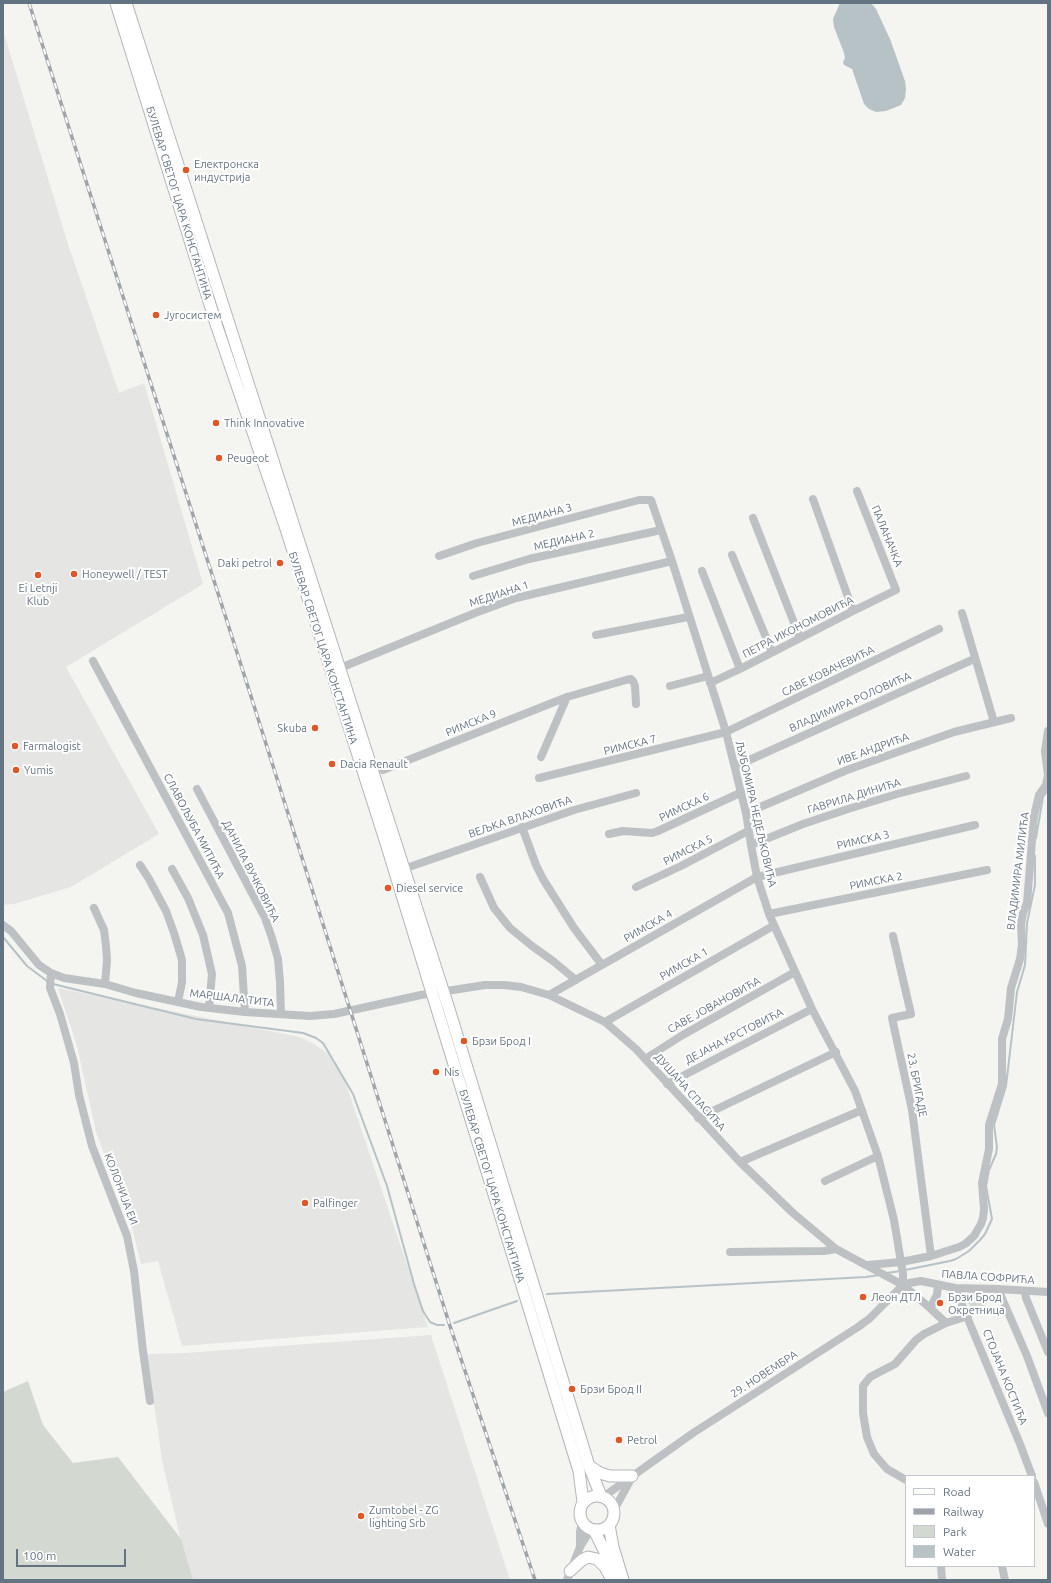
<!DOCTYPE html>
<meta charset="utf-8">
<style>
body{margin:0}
#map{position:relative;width:1051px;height:1583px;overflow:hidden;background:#f4f4f0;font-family:Ubuntu,sans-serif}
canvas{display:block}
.frame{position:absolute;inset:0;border:4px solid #647381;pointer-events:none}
.legend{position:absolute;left:905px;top:1475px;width:130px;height:92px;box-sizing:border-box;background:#fff;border:1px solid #c1c7cd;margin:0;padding:5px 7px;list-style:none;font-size:12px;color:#647381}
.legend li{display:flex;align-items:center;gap:8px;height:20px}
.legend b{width:20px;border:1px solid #c1c7cd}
.scale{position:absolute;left:16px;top:1549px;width:110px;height:18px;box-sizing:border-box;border:2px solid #647381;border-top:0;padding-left:5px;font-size:12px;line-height:14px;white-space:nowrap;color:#647381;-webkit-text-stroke:3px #fff;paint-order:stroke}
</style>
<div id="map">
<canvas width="1051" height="1583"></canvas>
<div class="frame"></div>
<ul class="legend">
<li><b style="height:5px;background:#fff"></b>Road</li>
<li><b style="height:5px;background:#9ea4aa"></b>Railway</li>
<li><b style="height:11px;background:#d3d9d0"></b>Park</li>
<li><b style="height:11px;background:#b7c2c7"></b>Water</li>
</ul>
<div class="scale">100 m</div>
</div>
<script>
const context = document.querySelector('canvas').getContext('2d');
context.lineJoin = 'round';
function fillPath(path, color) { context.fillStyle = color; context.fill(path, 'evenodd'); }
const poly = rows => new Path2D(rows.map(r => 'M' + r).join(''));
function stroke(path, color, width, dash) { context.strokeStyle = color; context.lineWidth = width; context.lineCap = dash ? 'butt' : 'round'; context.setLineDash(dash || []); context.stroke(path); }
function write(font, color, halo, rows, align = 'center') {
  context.font = font + ' Ubuntu,sans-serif'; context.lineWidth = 4; context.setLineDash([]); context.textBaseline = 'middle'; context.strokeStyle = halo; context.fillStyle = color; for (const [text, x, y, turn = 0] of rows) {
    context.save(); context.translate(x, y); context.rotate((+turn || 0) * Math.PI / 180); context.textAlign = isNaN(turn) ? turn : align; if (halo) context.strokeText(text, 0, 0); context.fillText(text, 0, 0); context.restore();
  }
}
fillPath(poly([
 [3,30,67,241,119,393,144,383,203,584,66,667,159,834,71,887,14,904,3,905],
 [58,988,300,1037,314,1044,327,1053,338,1066,345,1081,428,1327,182,1346,158,1261,141,1264,132,1227,96,1132,77,1046],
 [431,1335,510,1580,190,1580,162,1460,147,1354,184,1353]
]), '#e5e6e4');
fillPath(poly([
 [968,1292,980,1292,986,1305,972,1311,966,1297],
 [28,1381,43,1425,73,1463,118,1457,181,1539,193,1580,3,1580,3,1392]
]), '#d3d9d0');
fillPath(poly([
 [840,3,871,3,876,9,890,39,905,81,906,89,905,98,901,105,886,111,876,112,869,109,864,104,852,69,844,65,843,62,845,58,844,53,834,27,833,19]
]), '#b7c2c7');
stroke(poly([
 [1036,838,1043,797,1048,790],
 [3,937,27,966,47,981],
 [53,984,196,1019,303,1033,316,1038,323,1043,353,1094,387,1186,414,1284,423,1311,430,1322,437,1325,444,1325],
 [905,1270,950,1261,956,1259,969,1251,980,1240,985,1234,992,1219,986,1186,989,1170,996,1154,997,1147,994,1125,1006,1086,1017,992,1025,965,1027,923,1035,885,1035,856],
 [887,1273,900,1271],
 [547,1294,866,1277,879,1275],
 [454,1323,517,1301]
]), '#b7c2c7', 2);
const major = poly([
 [116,3,217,327,286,529,386,843,579,1471,583,1502],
 [126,3,449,1009,589,1466,601,1496],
 [589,1466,600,1473,610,1476,632,1476],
 '580 1513a17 17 0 1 1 34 0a17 17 0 1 1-34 0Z',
 [609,1525,613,1547,623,1580],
 [594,1530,605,1552,612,1573],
 [570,1571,582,1560,588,1557,597,1559,605,1567,612,1580]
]);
stroke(major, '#b2b6ba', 13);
stroke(poly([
 [813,499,853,611],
 [753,518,800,638],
 [732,555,772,652],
 [439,556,477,543,639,500,651,500,672,561,726,732,746,813,751,845,757,877,769,914,812,1009,855,1091,878,1156,894,1220,903,1274,903,1285],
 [702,571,740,669],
 [473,576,529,559,661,530],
 [962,613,994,722],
 [596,635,688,617],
 [93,661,228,913,242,966,245,1012],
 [340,668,475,613,516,598,672,561],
 [710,683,740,669,853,611,896,590,857,491],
 [670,686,708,676],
 [1048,731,1045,751,1048,775],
 [541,757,567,697],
 [736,766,974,659],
 [383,770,567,697,626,680,631,679,633,681,635,686,636,704],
 [539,778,726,732,939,629],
 [197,789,265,918,272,938,278,959,280,982,281,1014],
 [746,813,847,770,954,732,1011,718],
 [522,827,536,865,543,879,574,928,602,965],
 [609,834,623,831,652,833,658,831,742,792],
 [751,845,803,824,848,809,897,794,966,776],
 [140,865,149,879,166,911,174,933,182,960,182,982,178,1002],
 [412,866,574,810,636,793],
 [172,869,188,898,203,935,212,974,209,1008],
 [480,877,494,908,510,928,532,946,553,961,576,980],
 [636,887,681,866,748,831],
 [94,908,104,930,106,946,107,960,105,984],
 [769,914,987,870],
 [3,925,11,931,39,965,51,973,64,978,105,984,136,993,201,1007,245,1012,310,1016,334,1014,421,995,485,985,504,985,521,987,549,995,605,1022,636,1049,740,1162,793,1213,836,1249,903,1285,930,1308,946,1323],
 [893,936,911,1014,892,1018,912,1110,931,1256],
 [51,973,50,988,60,1014,74,1063,79,1095,92,1146,127,1236,134,1271,143,1351,150,1401],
 [549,995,757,877,975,825],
 [605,1022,773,926],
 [645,1059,681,1036,795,972],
 [667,1084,812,1009],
 [698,1118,836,1052],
 [740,1162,862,1110],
 [825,1181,878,1156],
 [730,1252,824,1251,836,1249],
 [868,1265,901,1262,931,1256,959,1247,965,1244,974,1236,981,1224,983,1218,984,1209,982,1183,989,1149,989,1125,1002,1084,1002,1039,1008,1019,1011,988,1020,959,1022,945,1021,924,1023,913,1027,903,1034,816,1039,795,1046,785,1048,775],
 [955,1288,1020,1444,1032,1476],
 [998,1289,1027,1356,1048,1413],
 [1025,1291,1026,1298,1048,1352],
 [930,1308,937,1295,938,1285],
 [906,1480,887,1469,874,1454,867,1437,863,1413,863,1386,870,1377,895,1364,916,1340,924,1334,946,1323,968,1316],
 [1034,1482,1048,1524],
 [603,1497,693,1433,858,1327,869,1319,903,1285,909,1283,921,1281,955,1288,998,1289,1048,1292],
 [614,1510,631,1479],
 [580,1547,580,1532,582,1522],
 [941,1566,942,1580],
 [1002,1566,1005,1580],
 [567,1580,580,1547,591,1529]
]), '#bdc1c4', 8);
stroke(major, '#fff', 11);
const rail = poly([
 [29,3,249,690,450,1326,535,1580]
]);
stroke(rail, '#9ea4aa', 3.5);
stroke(rail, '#fff', 2, [6]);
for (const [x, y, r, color] of [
 [186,170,4,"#df5726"],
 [156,315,4,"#df5726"],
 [216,423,4,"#df5726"],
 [219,458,4,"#df5726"],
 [280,563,4,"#df5726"],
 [74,574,4,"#df5726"],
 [38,575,4,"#df5726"],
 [315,728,4,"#df5726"],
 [15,746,4,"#df5726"],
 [332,764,4,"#df5726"],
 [16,770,4,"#df5726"],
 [388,888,4,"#df5726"],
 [464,1041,4,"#df5726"],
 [436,1072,4,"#df5726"],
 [305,1203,4,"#df5726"],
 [863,1297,4,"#df5726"],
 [940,1303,4,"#df5726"],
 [572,1389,4,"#df5726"],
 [619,1440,4,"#df5726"],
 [361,1516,4,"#df5726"]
]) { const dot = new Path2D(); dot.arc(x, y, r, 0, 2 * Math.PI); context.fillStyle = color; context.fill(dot); stroke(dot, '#fff', 1.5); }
write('11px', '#647381', '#fff', [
 ["Електронска",194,164],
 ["индустрија",194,177],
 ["Југосистем",164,315],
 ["Think Innovative",224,423],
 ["Peugeot",227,458],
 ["Daki petrol",272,563,"right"],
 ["Honeywell / TEST",82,574],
 ["Ei Letnji",38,588,"center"],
 ["Klub",38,601,"center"],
 ["Skuba",307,728,"right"],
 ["Farmalogist",23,746],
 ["Dacia Renault",340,764],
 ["Yumis",24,770],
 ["Diesel service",396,888],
 ["Брзи Брод I",472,1041],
 ["Nis",444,1072],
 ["Palfinger",313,1203],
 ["Леон ДТЛ",871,1297],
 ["Брзи Брод",948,1297],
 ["Окретница",948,1310],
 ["Брзи Брод II",580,1389],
 ["Petrol",627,1440],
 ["Zumtobel - ZG",369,1510],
 ["lighting Srb",369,1523]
], 'left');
write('11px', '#647381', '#fff', [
 ["БУЛЕВАР СВЕТОГ ЦАРА КОНСТАНТИНА",179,203,73],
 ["МЕДИАНА 3",542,515,-15],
 ["ПАЛАНАЧКА",887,536,68],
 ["МЕДИАНА 2",564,540,-13],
 ["МЕДИАНА 1",499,594,-18],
 ["ПЕТРА ИКОНОМОВИЋА",798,627,-27],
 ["БУЛЕВАР СВЕТОГ ЦАРА КОНСТАНТИНА",323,648,72],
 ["САВЕ КОВАЧЕВИЋА",828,671,-26],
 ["ВЛАДИМИРА РОЛОВИЋА",850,702,-24],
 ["РИМСКА 9",471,723,-22],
 ["РИМСКА 7",630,745,-14],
 ["ИВЕ АНДРИЋА",873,749,-20],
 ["ГАВРИЛА ДИНИЋА",854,796,-17],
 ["РИМСКА 6",684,807,-25],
 ["ЉУБОМИРА НЕДЕЉКОВИЋА",756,814,77],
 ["ВЕЉКА ВЛАХОВИЋА",520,817,-19],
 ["СЛАВОЉУБА МИТИЋА",194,826,62],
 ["РИМСКА 3",863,840,-13],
 ["РИМСКА 5",688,850,-27],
 ["ДАНИЛА ВУЧКОВИЋА",251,871,63],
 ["ВЛАДИМИРА МИЛИЋА",1018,871,-83],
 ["РИМСКА 2",876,881,-11],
 ["РИМСКА 4",648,926,-30],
 ["РИМСКА 1",684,964,-30],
 ["МАРШАЛА ТИТА",232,998,7],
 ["САВЕ ЈОВАНОВИЋА",714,1005,-29],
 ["ДЕЈАНА КРСТОВИЋА",734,1036,-27],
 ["23. БРИГАДЕ",917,1085,79],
 ["ДУШАНА СПАСИЋА",690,1092,48],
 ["БУЛЕВАР СВЕТОГ ЦАРА КОНСТАНТИНА",492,1186,73],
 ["КОЛОНИЈА ЕИ",121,1189,69],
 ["ПАВЛА СОФРИЋА",988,1277,4],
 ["29. НОВЕМБРА",764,1374,-33],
 ["СТОЈАНА КОСТИЋА",1005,1377,68]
]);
</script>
